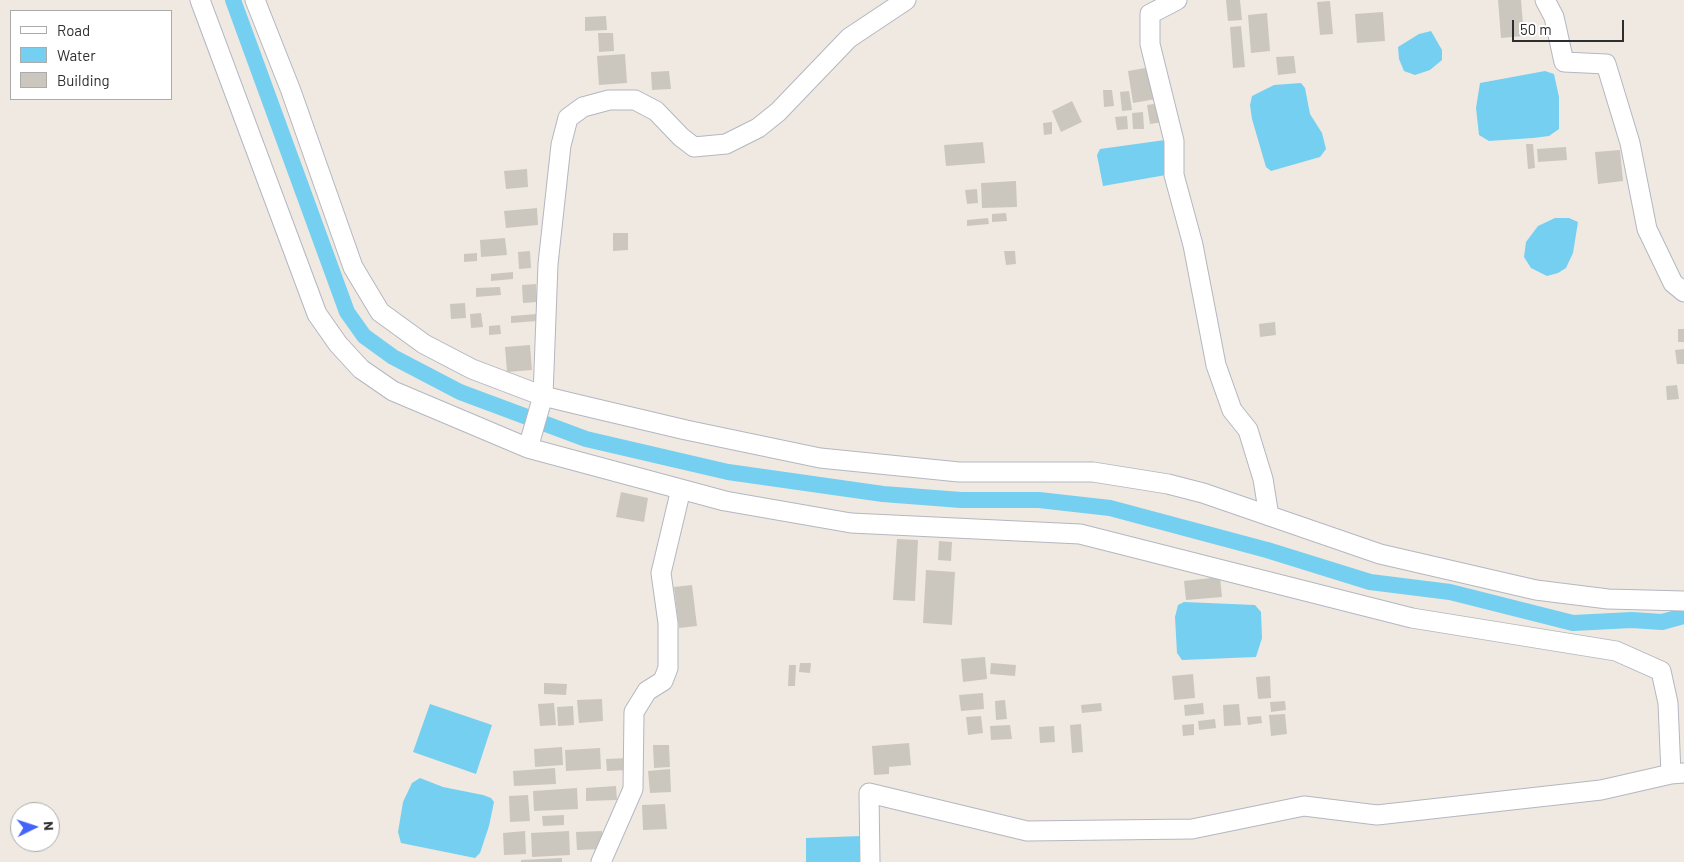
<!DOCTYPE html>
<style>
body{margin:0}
#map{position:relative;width:1684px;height:862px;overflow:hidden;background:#efe9e1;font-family:Barlow,sans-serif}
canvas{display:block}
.legend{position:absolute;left:10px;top:10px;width:162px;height:90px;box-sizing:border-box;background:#fff;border:1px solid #ababab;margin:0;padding:6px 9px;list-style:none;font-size:15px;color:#2e2e2e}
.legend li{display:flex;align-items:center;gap:10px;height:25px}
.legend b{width:25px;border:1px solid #ababab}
.north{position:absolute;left:10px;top:802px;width:50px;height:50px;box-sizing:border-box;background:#fff;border:1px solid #ababab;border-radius:50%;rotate:86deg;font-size:14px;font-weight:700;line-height:20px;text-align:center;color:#2e2e2e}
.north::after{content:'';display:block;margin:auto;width:18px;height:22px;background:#4264fb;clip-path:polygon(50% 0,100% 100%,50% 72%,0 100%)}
.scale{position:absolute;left:1512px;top:20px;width:112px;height:22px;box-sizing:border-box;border:2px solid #2e2e2e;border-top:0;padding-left:6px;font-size:15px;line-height:18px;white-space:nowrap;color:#2e2e2e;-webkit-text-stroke:4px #fff;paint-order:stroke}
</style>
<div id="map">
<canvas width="1684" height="862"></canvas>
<ul class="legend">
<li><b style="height:6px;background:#fff"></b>Road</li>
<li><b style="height:14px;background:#75cff0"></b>Water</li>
<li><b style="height:14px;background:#cbc7bf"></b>Building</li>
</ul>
<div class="north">N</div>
<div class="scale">50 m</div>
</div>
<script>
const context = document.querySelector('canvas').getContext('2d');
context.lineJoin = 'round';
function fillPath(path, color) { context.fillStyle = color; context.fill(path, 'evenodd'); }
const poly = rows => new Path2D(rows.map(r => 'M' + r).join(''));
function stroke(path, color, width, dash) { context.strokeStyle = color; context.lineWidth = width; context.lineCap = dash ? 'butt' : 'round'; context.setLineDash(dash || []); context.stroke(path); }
fillPath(poly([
 [1431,31,1442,50,1442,60,1430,70,1415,75,1404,71,1399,59,1398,47,1419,34],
 [1545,71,1554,74,1559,97,1559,129,1549,136,1533,138,1489,141,1479,135,1476,108,1480,83],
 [1301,83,1305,88,1310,114,1322,133,1326,149,1320,157,1271,171,1266,167,1252,119,1250,105,1252,96,1274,85],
 [1165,140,1166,175,1103,186,1097,155,1100,149],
 [1555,218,1569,218,1578,222,1573,253,1566,268,1558,273,1547,276,1531,268,1524,257,1526,242,1538,226],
 [1184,602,1255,605,1261,612,1262,638,1256,657,1182,660,1177,653,1175,617,1178,605],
 [430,704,492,725,476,774,413,752],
 [420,778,443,787,483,795,491,798,494,802,489,826,480,853,475,858,401,843,398,832,403,802,412,783],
 [862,836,862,862,806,862,806,838]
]), '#75cff0');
stroke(poly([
 [233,0,347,312,364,336,393,357,460,392,586,439,728,472,883,494,961,500,1039,500,1110,508,1267,550,1370,582,1450,592,1573,623,1632,620,1662,622,1684,616]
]), '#75cff0', 16);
fillPath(poly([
 [1226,0,1240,0,1242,20,1228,21],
 [1498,0,1521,0,1524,36,1501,38],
 [1330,1,1333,34,1320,35,1317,2],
 [1383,12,1385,41,1357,43,1355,14],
 [1267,13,1270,51,1251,53,1248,15],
 [606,16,607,30,585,31,585,17],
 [1241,26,1245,67,1233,68,1230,27],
 [598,33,613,33,614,51,599,52],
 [625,54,627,83,599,85,597,56],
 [1294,56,1296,73,1278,75,1276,57],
 [1151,67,1156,99,1133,103,1128,71],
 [669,71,671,89,652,90,651,72],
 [1103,90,1112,90,1114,106,1104,107],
 [1129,91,1132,110,1122,111,1120,92],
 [1072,101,1082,122,1061,132,1052,111],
 [1161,103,1163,122,1150,124,1147,105],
 [1143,112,1144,129,1133,129,1132,113],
 [1127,116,1128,129,1117,130,1115,117],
 [1052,122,1052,134,1044,135,1043,123],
 [983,142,985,163,946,166,944,145],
 [1526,144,1533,144,1535,168,1528,169],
 [1566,147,1567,160,1538,162,1537,149],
 [1620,150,1623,181,1598,184,1595,152],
 [527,169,528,187,506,189,504,171],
 [1016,181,1017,207,982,208,981,183],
 [977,189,978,203,967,204,965,190],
 [537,208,538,225,506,228,504,211],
 [1006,213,1007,221,992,222,992,214],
 [988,218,989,224,967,226,967,220],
 [613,233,628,233,628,250,613,251],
 [505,238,507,255,481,257,480,240],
 [530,251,531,268,519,269,518,252],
 [1004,251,1015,251,1016,264,1006,265],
 [477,253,477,261,464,262,464,254],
 [513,272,513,279,491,281,491,274],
 [536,284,537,302,523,303,522,285],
 [500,287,501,295,476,297,476,288],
 [465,303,466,318,451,319,450,304],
 [481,313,483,327,471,328,470,314],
 [537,314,537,321,511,323,511,316],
 [1275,322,1276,335,1260,337,1259,324],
 [500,325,501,334,489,335,489,326],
 [1678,329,1684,329,1684,342,1678,342],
 [530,345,532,370,507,372,505,347],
 [1684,349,1684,364,1677,364,1675,350],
 [1677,385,1679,399,1667,400,1666,386],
 [621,492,648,498,644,522,616,517],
 [897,539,918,540,915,601,893,600],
 [939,541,952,542,951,561,938,560],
 [926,570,955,572,952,625,923,623],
 [1220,577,1222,597,1186,600,1184,581],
 [692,585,697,626,679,628,674,587],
 [985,657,987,679,963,682,961,659],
 [800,663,811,663,810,673,799,672],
 [991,663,1016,665,1015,676,990,674],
 [789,665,796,665,795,686,788,686],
 [1193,674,1195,698,1174,700,1172,676],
 [1270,676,1271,698,1258,699,1256,677],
 [544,683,567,684,566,695,544,694],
 [983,693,984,709,961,711,959,695],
 [602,699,603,721,579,723,577,700],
 [1005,700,1007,719,996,720,995,701],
 [1285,701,1286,710,1271,712,1270,702],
 [554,703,556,725,540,726,538,704],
 [1101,703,1102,711,1082,713,1081,705],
 [1203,703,1204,714,1185,716,1184,705],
 [1239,704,1241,725,1224,726,1223,705],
 [573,706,574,725,558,726,557,707],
 [1285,714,1287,734,1271,736,1269,715],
 [981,716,983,733,968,735,966,717],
 [1261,716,1262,723,1248,725,1247,717],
 [1215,719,1216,728,1199,730,1198,721],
 [1081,724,1083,752,1072,753,1070,725],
 [1194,724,1194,735,1183,736,1182,725],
 [1010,725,1012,739,991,740,990,726],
 [1054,726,1055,742,1040,743,1039,727],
 [909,743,911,765,889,767,889,774,874,775,872,746],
 [653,745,669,745,670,767,654,768],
 [562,747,563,765,535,767,534,749],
 [600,748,601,769,566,771,565,750],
 [628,758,628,770,607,771,606,759],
 [555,768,556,784,514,786,513,771],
 [670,769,671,792,650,793,648,771],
 [616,786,617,800,586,801,586,788],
 [577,788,578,809,534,811,533,791],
 [528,795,530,821,510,822,509,796],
 [665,804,667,829,643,830,642,805],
 [564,815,564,825,543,826,542,816],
 [525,831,526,854,504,855,503,833],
 [569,831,570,855,532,857,531,833],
 [602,831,603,849,577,850,576,832],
 [562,858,562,862,521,862,521,860]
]), '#cbc7bf');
const minor = poly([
 [200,0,317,314,338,344,361,369,393,391,528,448,725,501,851,523,1080,534,1412,618,1616,651,1661,671,1668,703,1671,774,1684,773],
 [255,0,291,91,353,267,380,312,424,344,472,369,543,396,576,404,686,430,820,458,959,472,1093,472,1168,484,1203,493,1380,554,1536,590,1608,599,1684,601],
 [1177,0,1150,14,1150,44,1174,141,1174,175,1193,245,1216,365,1232,410,1248,430,1263,479,1269,516],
 [1545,0,1554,17,1564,62,1606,64,1630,143,1647,229,1673,283,1684,292],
 [528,448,543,396,548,264,561,145,568,118,583,107,609,100,635,100,656,111,681,137,694,147,726,144,758,128,778,112,849,38,906,0],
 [601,862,633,789,634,712,647,691,663,681,668,668,668,623,661,573,681,489],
 [870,862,869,793,1027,831,1192,829,1304,806,1377,815,1601,790,1671,774]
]);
stroke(minor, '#b4b7c1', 21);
stroke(minor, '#fff', 19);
</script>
